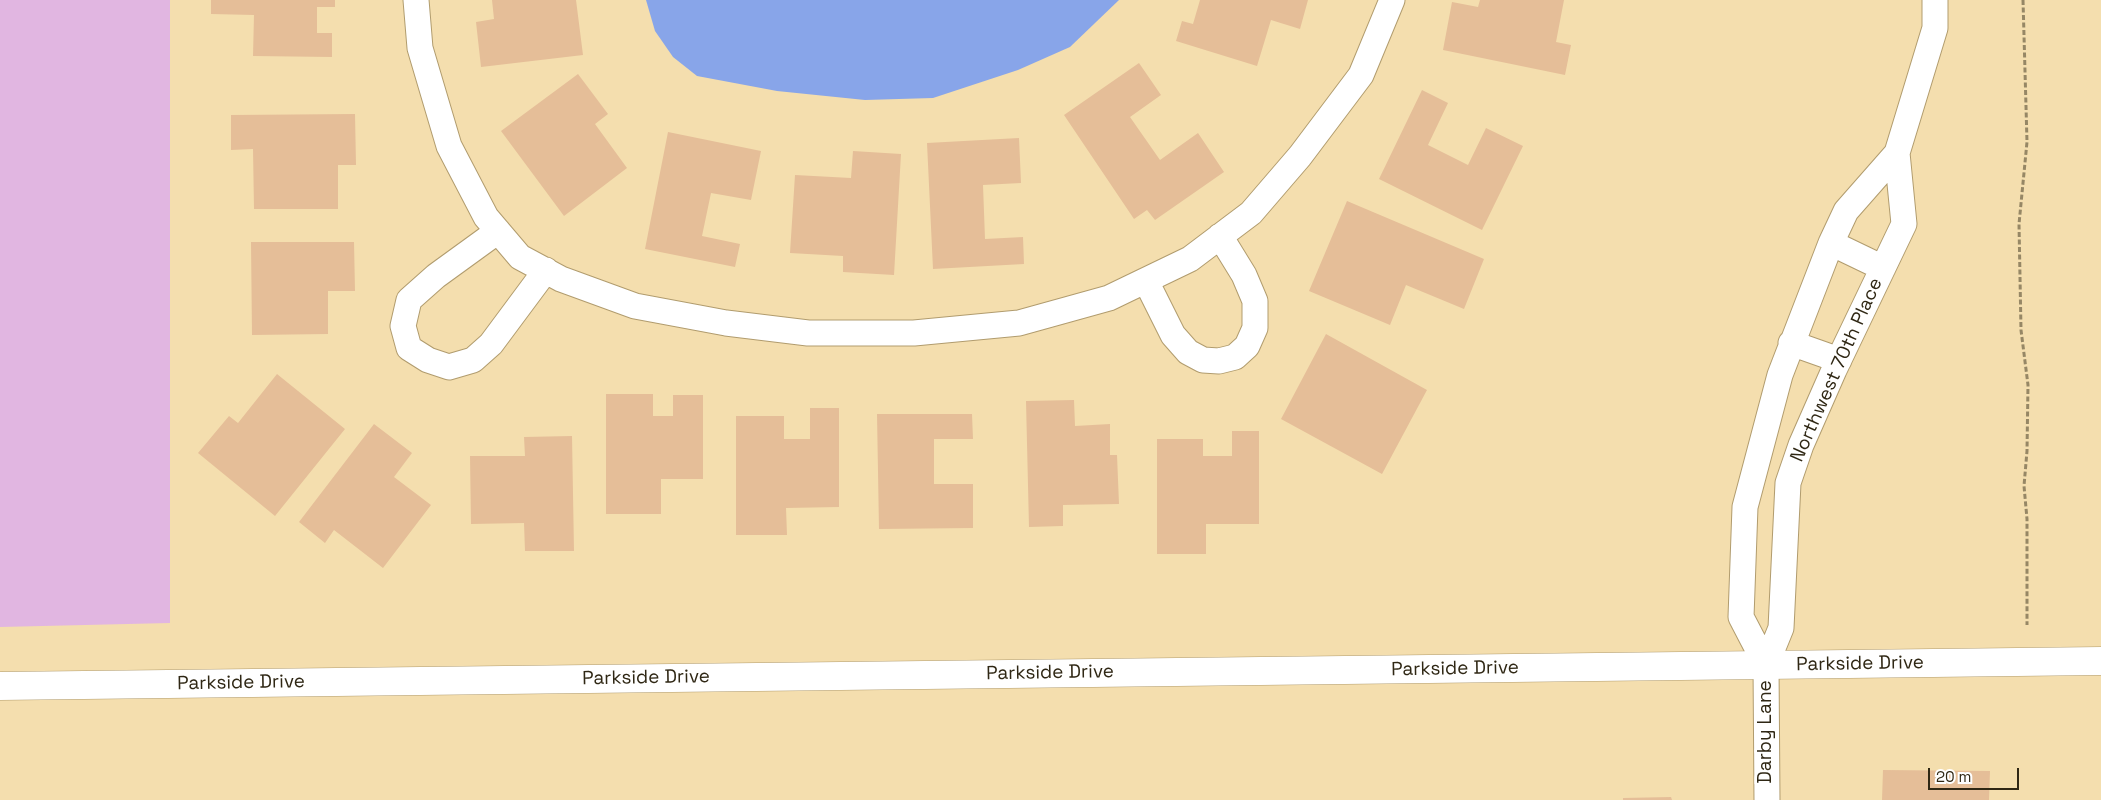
<!DOCTYPE html>
<style>
body{margin:0}
#map{position:relative;width:2101px;height:800px;overflow:hidden;background:#f4deae;font-family:"Space Grotesk",sans-serif}
canvas{display:block}
.scale{position:absolute;left:1928px;top:768px;width:91px;height:22px;box-sizing:border-box;border:2px solid #2f2714;border-top:0;padding-left:6px;font-size:15px;line-height:18px;white-space:nowrap;color:#2f2714;-webkit-text-stroke:4px #fff;paint-order:stroke}
</style>
<div id="map">
<canvas width="2101" height="800"></canvas>
<div class="scale">20 m</div>
</div>
<script>
const context = document.querySelector('canvas').getContext('2d');
context.lineJoin = 'round';
function fillPath(path, color) { context.fillStyle = color; context.fill(path, 'evenodd'); }
const poly = rows => new Path2D(rows.map(r => 'M' + r).join(''));
function stroke(path, color, width, dash) { context.strokeStyle = color; context.lineWidth = width; context.lineCap = dash ? 'butt' : 'round'; context.setLineDash(dash || []); context.stroke(path); }
function write(font, color, halo, rows, align = 'center') {
  context.font = font + ' "Space Grotesk",sans-serif'; context.lineWidth = 5; context.setLineDash([]); context.textBaseline = 'middle'; context.strokeStyle = halo; context.fillStyle = color; for (const [text, x, y, turn = 0] of rows) {
    context.save(); context.translate(x, y); context.rotate((+turn || 0) * Math.PI / 180); context.textAlign = isNaN(turn) ? turn : align; if (halo) context.strokeText(text, 0, 0); context.fillText(text, 0, 0); context.restore();
  }
}
fillPath(poly([
 [0,0,170,0,170,623,0,627]
]), '#e1b6e1');
fillPath(poly([
 [646,0,1119,0,1070,47,1018,70,933,98,865,100,777,91,697,76,673,57,655,31]
]), '#88a5e9');
fillPath(poly([
 [211,0,335,0,335,7,317,7,317,33,332,33,332,57,253,56,254,15,211,14],
 [492,0,576,0,583,55,481,67,476,22,494,19],
 [1200,0,1308,0,1300,29,1271,20,1257,66,1176,41,1182,21,1193,24],
 [1480,0,1564,0,1556,42,1571,45,1565,75,1443,50,1452,2,1478,7],
 [1139,63,1161,95,1130,117,1160,160,1198,133,1224,172,1155,220,1147,210,1134,219,1064,115],
 [578,74,608,114,595,124,627,168,564,216,501,131],
 [1422,90,1448,103,1428,145,1468,165,1486,128,1523,146,1482,230,1379,179],
 [355,114,356,165,338,165,338,209,254,209,253,149,231,150,231,115],
 [668,132,761,151,751,200,711,193,702,236,740,244,735,267,645,249],
 [1019,138,1021,183,983,185,985,239,1023,237,1024,264,933,269,927,143],
 [853,151,901,154,894,275,843,272,843,256,790,253,795,175,851,178],
 [1347,201,1484,259,1464,309,1406,285,1390,325,1309,291],
 [251,242,354,242,355,291,328,291,328,334,252,335],
 [1326,334,1427,390,1382,474,1281,419],
 [277,374,345,429,275,516,198,453,229,416,238,423],
 [606,394,653,394,653,416,673,416,673,395,703,395,703,479,661,479,661,514,606,514],
 [1074,400,1075,426,1110,424,1110,455,1117,455,1119,504,1063,505,1063,526,1029,527,1026,401],
 [810,408,839,408,839,507,786,508,787,535,736,535,736,416,784,416,784,439,810,439],
 [877,414,972,414,973,439,934,439,934,484,973,484,973,528,879,529],
 [374,424,412,453,394,477,431,505,383,568,334,530,325,543,299,522],
 [1232,431,1259,431,1259,524,1206,524,1206,554,1157,554,1157,439,1203,439,1203,456,1232,456],
 [572,436,574,551,525,551,524,523,471,524,470,456,525,456,524,437],
 [1883,770,1990,771,1989,800,1882,800],
 [1671,797,1672,800,1623,800,1623,798]
]), '#e5be98');
const street = poly([
 [416,0,420,48,449,146,486,217,520,257,561,279,635,306,726,323,808,333,914,333,1019,323,1109,298,1190,259,1251,213,1300,156,1361,75,1392,0],
 [498,231,436,276,409,300,403,326,409,348,428,360,449,367,473,360,491,344,546,270],
 [1831,243,1883,268],
 [1146,281,1173,335,1188,352,1203,360,1219,361,1235,357,1247,346,1255,328,1255,301,1244,275,1220,236],
 [1791,343,1839,360],
 [1766,665,1741,617,1745,507,1780,375,1831,243,1846,211,1897,153,1935,28,1935,0],
 [1767,800,1766,665,1781,628,1788,483,1801,445,1834,370,1904,224,1897,153]
]);
const secondary = poly([
 [0,686,2101,661]
]);
stroke(street, '#b19c6e', 27);
stroke(secondary, '#b19c6e', 29);
stroke(poly([
 [2023,0,2027,142,2019,224,2021,330,2028,385,2027,451,2024,486,2027,519,2027,625]
]), '#968765', 3, [5, 2.5]);
stroke(street, '#fff', 25);
stroke(secondary, '#fff', 28);
write('19px', '#2f2714', '#fff', [
 ["Northwest 70th Place",1837,370,-66],
 ["Parkside Drive",1860,664,-1],
 ["Parkside Drive",1455,669,-1],
 ["Parkside Drive",1050,673,-1],
 ["Parkside Drive",646,678,-1],
 ["Parkside Drive",241,683,-1],
 ["Darby Lane",1766,732,-90]
]);
</script>
